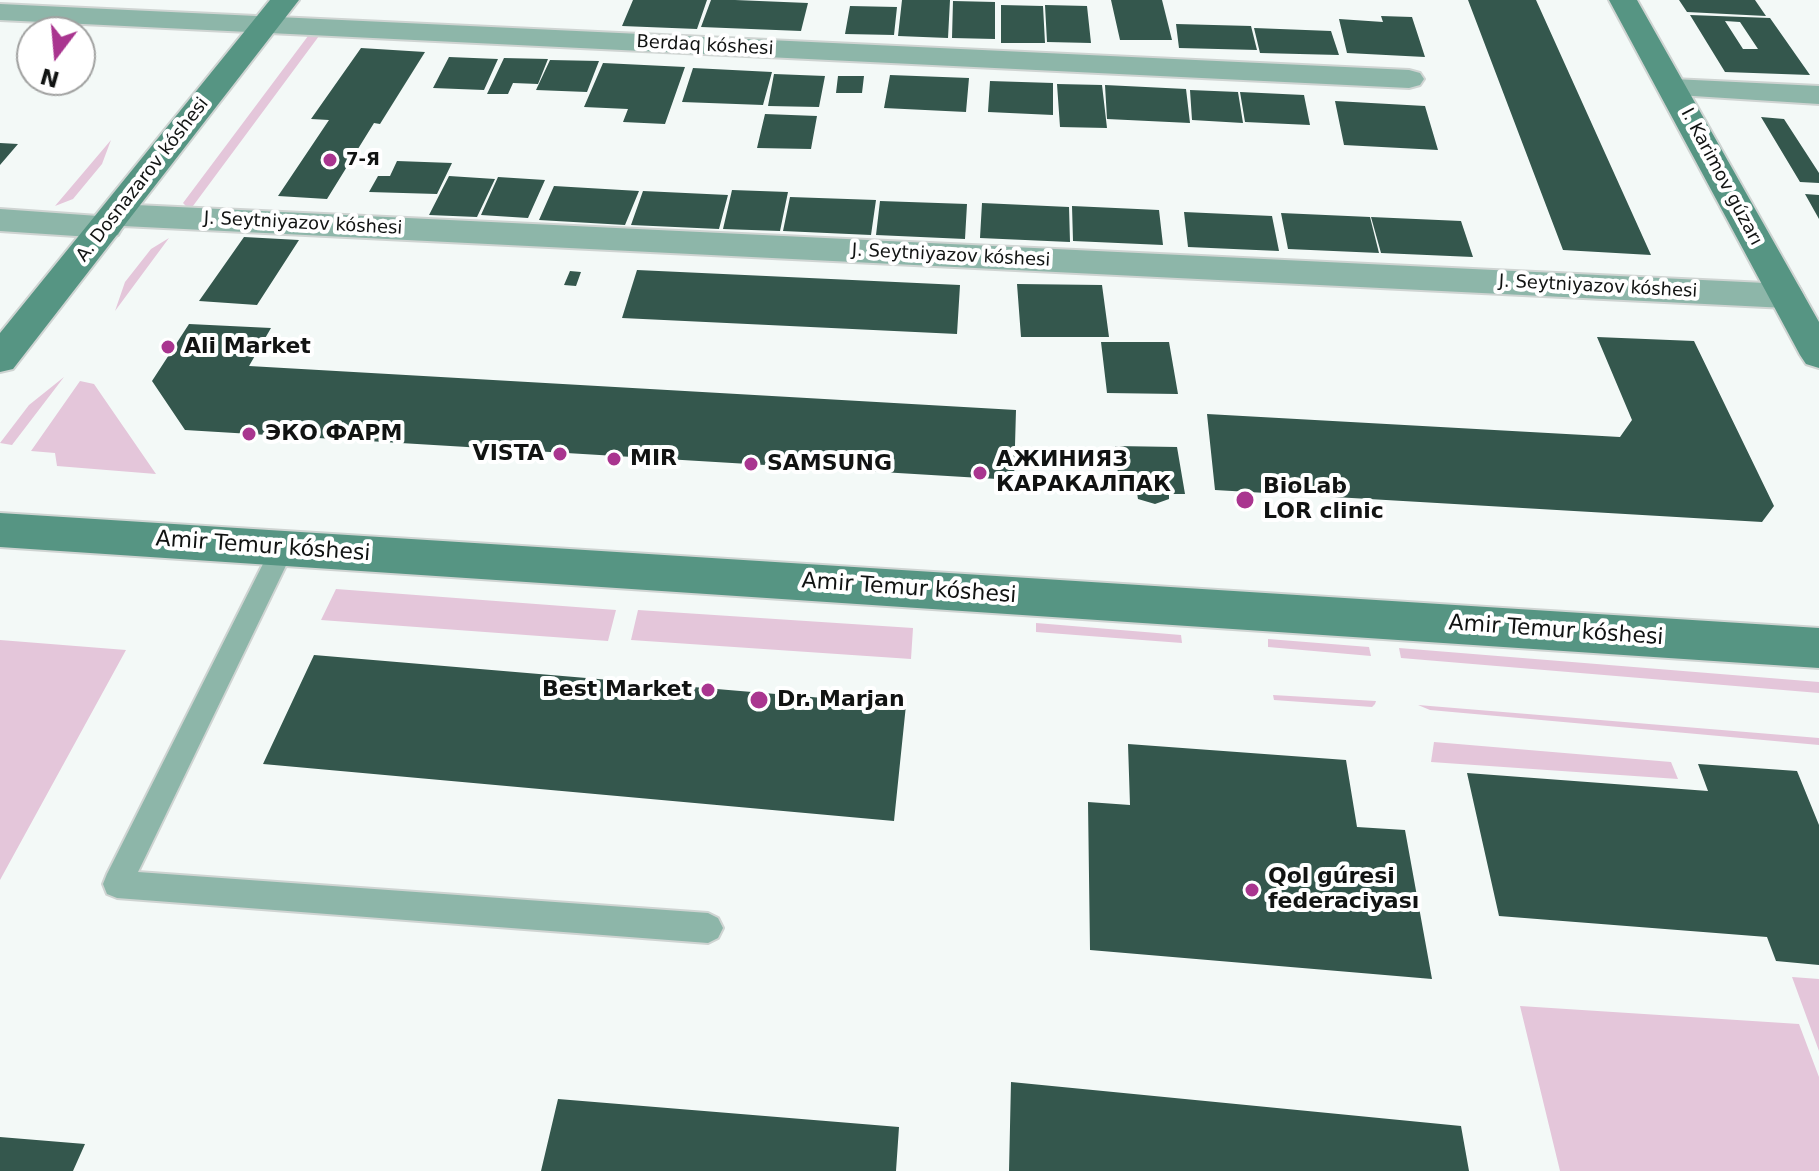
<!DOCTYPE html>
<meta charset="utf-8">
<style>
body{margin:0}
#map{position:relative;width:1819px;height:1171px;overflow:hidden;background:#f3f9f7;font-family:"DejaVu Sans",sans-serif}
canvas{display:block}
.north{position:absolute;left:16px;top:16px;width:80px;height:80px;box-sizing:border-box;background:#fff;border:2px solid #a0a1a0;border-radius:50%;rotate:196deg;font-size:22px;font-weight:700;line-height:32px;text-align:center;color:#111312}
.north::after{content:'';display:block;margin:auto;width:28px;height:36px;background:#a9358f;clip-path:polygon(50% 0,100% 100%,50% 72%,0 100%)}
</style>
<div id="map">
<canvas width="1819" height="1171"></canvas>
<div class="north">N</div>
</div>
<script>
const context = document.querySelector('canvas').getContext('2d');
context.lineJoin = 'round';
function fillPath(path, color) { context.fillStyle = color; context.fill(path, 'evenodd'); }
const poly = rows => new Path2D(rows.map(r => 'M' + r).join(''));
function stroke(path, color, width, dash) { context.strokeStyle = color; context.lineWidth = width; context.lineCap = dash ? 'butt' : 'round'; context.setLineDash(dash || []); context.stroke(path); }
function write(font, color, halo, rows, align = 'center') {
  context.font = font + ' "DejaVu Sans",sans-serif'; context.lineWidth = 8; context.setLineDash([]); context.textBaseline = 'middle'; context.strokeStyle = halo; context.fillStyle = color; for (const [text, x, y, turn = 0] of rows) {
    context.save(); context.translate(x, y); context.rotate((+turn || 0) * Math.PI / 180); context.textAlign = isNaN(turn) ? turn : align; if (halo) context.strokeText(text, 0, 0); context.fillText(text, 0, 0); context.restore();
  }
}
fillPath(poly([
 [308,36,319,36,190,210,183,203],
 [111,140,102,164,73,199,55,206],
 [169,238,115,311,125,282,151,249],
 [64,377,12,445,0,443,29,405],
 [80,381,94,384,156,474,57,466,55,453,31,451],
 [336,589,616,610,608,641,321,620],
 [638,610,913,628,911,659,631,640],
 [1036,623,1181,635,1182,643,1036,632],
 [1268,639,1369,647,1371,656,1268,647],
 [0,640,126,650,0,880],
 [1399,648,1819,682,1819,693,1401,658],
 [1273,695,1376,701,1375,704,1372,707,1274,700],
 [1418,705,1819,738,1819,745,1430,710],
 [1434,742,1671,762,1678,779,1431,762],
 [1792,977,1819,979,1819,1051],
 [1520,1006,1799,1024,1819,1077,1819,1171,1560,1171]
]), '#e4c6da');
fillPath(poly([
 [633,0,707,0,697,29,622,26],
 [711,0,735,0,808,3,801,31,701,27],
 [902,0,950,0,948,38,898,36],
 [1111,0,1162,0,1172,40,1120,40],
 [1468,0,1536,0,1651,255,1563,250],
 [1679,0,1755,0,1766,16,1687,12],
 [953,1,995,2,995,39,952,38],
 [1001,5,1043,6,1045,43,1001,43],
 [1045,5,1087,6,1091,43,1047,42],
 [850,6,897,7,894,35,845,34],
 [1690,15,1770,18,1810,75,1725,72],
 [1725,21,1740,22,1758,49,1743,49],
 [1381,16,1412,17,1425,57,1347,53,1339,19,1383,22],
 [1176,24,1251,26,1257,50,1179,48],
 [1254,28,1331,31,1339,55,1260,53],
 [361,48,425,52,380,124,374,123,327,199,278,196,329,120,311,119],
 [449,57,498,59,484,90,433,88],
 [504,58,548,59,538,84,513,83,508,94,487,94],
 [550,60,599,61,587,92,536,90],
 [603,63,685,67,665,124,623,122,628,109,584,107],
 [693,68,772,72,763,105,682,102],
 [774,74,825,76,819,107,768,106],
 [890,75,969,78,966,112,884,108],
 [838,76,864,76,862,93,836,93],
 [990,81,1053,83,1053,115,988,112],
 [1057,84,1102,85,1107,128,1060,127],
 [1105,85,1186,89,1190,123,1107,119],
 [1190,90,1238,92,1243,123,1192,120],
 [1240,92,1304,95,1310,125,1245,122],
 [1335,101,1425,106,1438,150,1344,145],
 [765,114,817,116,811,149,757,148],
 [1761,117,1784,119,1819,173,1819,183,1800,182],
 [0,143,18,144,0,165],
 [397,161,452,163,437,194,369,192,378,176,390,176],
 [449,176,495,179,477,217,429,215],
 [498,177,545,180,528,218,481,215],
 [554,186,639,191,625,225,539,220],
 [732,190,788,192,780,231,723,229],
 [643,191,728,195,719,229,631,225],
 [1805,194,1819,195,1819,219],
 [790,197,876,200,871,235,783,231],
 [880,201,967,204,965,239,876,235],
 [982,203,1069,207,1070,242,980,238],
 [1072,206,1159,210,1163,245,1073,241],
 [1184,212,1272,216,1279,251,1188,247],
 [1281,213,1370,217,1379,253,1288,249],
 [1371,217,1461,221,1473,257,1381,253],
 [244,237,299,240,257,305,199,301],
 [637,270,960,285,957,334,622,318],
 [570,271,581,272,576,286,564,285],
 [1017,284,1102,285,1109,337,1021,337],
 [189,324,271,328,249,366,1016,410,1014,480,185,430,152,381],
 [1597,337,1694,341,1774,506,1762,522,1215,490,1207,414,1620,437,1632,420],
 [1101,342,1169,342,1178,394,1107,393],
 [1115,446,1177,447,1185,494,1169,494,1169,499,1155,504,1138,499,1137,493,1120,493],
 [314,655,906,705,894,821,263,764],
 [1128,744,1346,760,1357,827,1405,830,1432,979,1090,950,1088,802,1130,805],
 [1698,764,1797,771,1819,825,1819,965,1776,961,1767,937,1499,916,1467,773,1708,791],
 [1011,1082,1461,1126,1469,1171,1009,1171],
 [558,1099,899,1127,896,1171,541,1171],
 [0,1137,85,1144,73,1171,0,1171]
]), '#34574d');
const lane = poly([
 [282,540,290,542,294,549,138,872,708,913,718,918,723,928,718,938,708,943,117,898,107,894,103,884,107,874,274,542,282,540]
]);
const street = poly([
 [0,4,1409,70,1420,73,1424,79,1420,85,1409,88,0,20,0,4],
 [1673,79,1819,86,1819,104,1662,94,1658,88,1662,82,1673,79],
 [115,204,1786,284,1799,287,1804,296,1799,305,1786,308,123,226,118,235,106,238,0,231,0,209,98,216,103,207,115,204]
]);
const secondary = poly([
 [270,0,299,0,13,369,0,372,0,333,270,0],
 [1609,0,1637,0,1819,322,1819,368,1806,364,1800,355,1609,0],
 [0,513,1819,628,1819,668,0,547,0,513]
]);
stroke(lane, '#cfd4d2', 4);
stroke(street, '#cfd4d2', 4);
stroke(secondary, '#cfd4d2', 4);
fillPath(lane, '#8db6a9');
fillPath(street, '#8db6a9');
fillPath(secondary, '#569583');
for (const [x, y, r, color] of [
 [330,160,8,"#a9358f"],
 [168,347,8,"#a9358f"],
 [249,434,8,"#a9358f"],
 [560,454,8,"#a9358f"],
 [614,459,8,"#a9358f"],
 [751,464,8,"#a9358f"],
 [980,473,8,"#a9358f"],
 [1245,500,10,"#a9358f"],
 [708,690,8,"#a9358f"],
 [759,700,10,"#a9358f"],
 [1252,890,8,"#a9358f"]
]) { const dot = new Path2D(); dot.arc(x, y, r, 0, 2 * Math.PI); context.fillStyle = color; context.fill(dot); stroke(dot, '#fff', 3); }
write('18px', '#111312', '#fff', [
 ["Berdaq kóshesi",705,46,3],
 ["I. Karimov gúzarı",1721,177,62],
 ["A. Dosnazarov kóshesi",143,180,-52],
 ["J. Seytniyazov kóshesi",303,224,3],
 ["J. Seytniyazov kóshesi",951,256,3],
 ["J. Seytniyazov kóshesi",1598,287,3]
]);
write('bold 18px', '#111312', '#fff', [
 ["7-Я",346,160]
], 'left');
write('bold 22px', '#111312', '#fff', [
 ["Ali Market",184,347],
 ["ЭКО ФАРМ",265,434],
 ["VISTA",544,454,"right"],
 ["MIR",630,459],
 ["АЖИНИЯЗ",996,460],
 ["КАРАКАЛПАК",996,485],
 ["SAMSUNG",767,464],
 ["BioLab",1263,487],
 ["LOR clinic",1263,512],
 ["Best Market",692,690,"right"],
 ["Dr. Marjan",777,700],
 ["Qol gúresi",1268,877],
 ["federaciyası",1268,902]
], 'left');
write('22px', '#111312', '#fff', [
 ["Amir Temur kóshesi",263,547,4],
 ["Amir Temur kóshesi",909,589,4],
 ["Amir Temur kóshesi",1556,631,4]
]);
</script>
